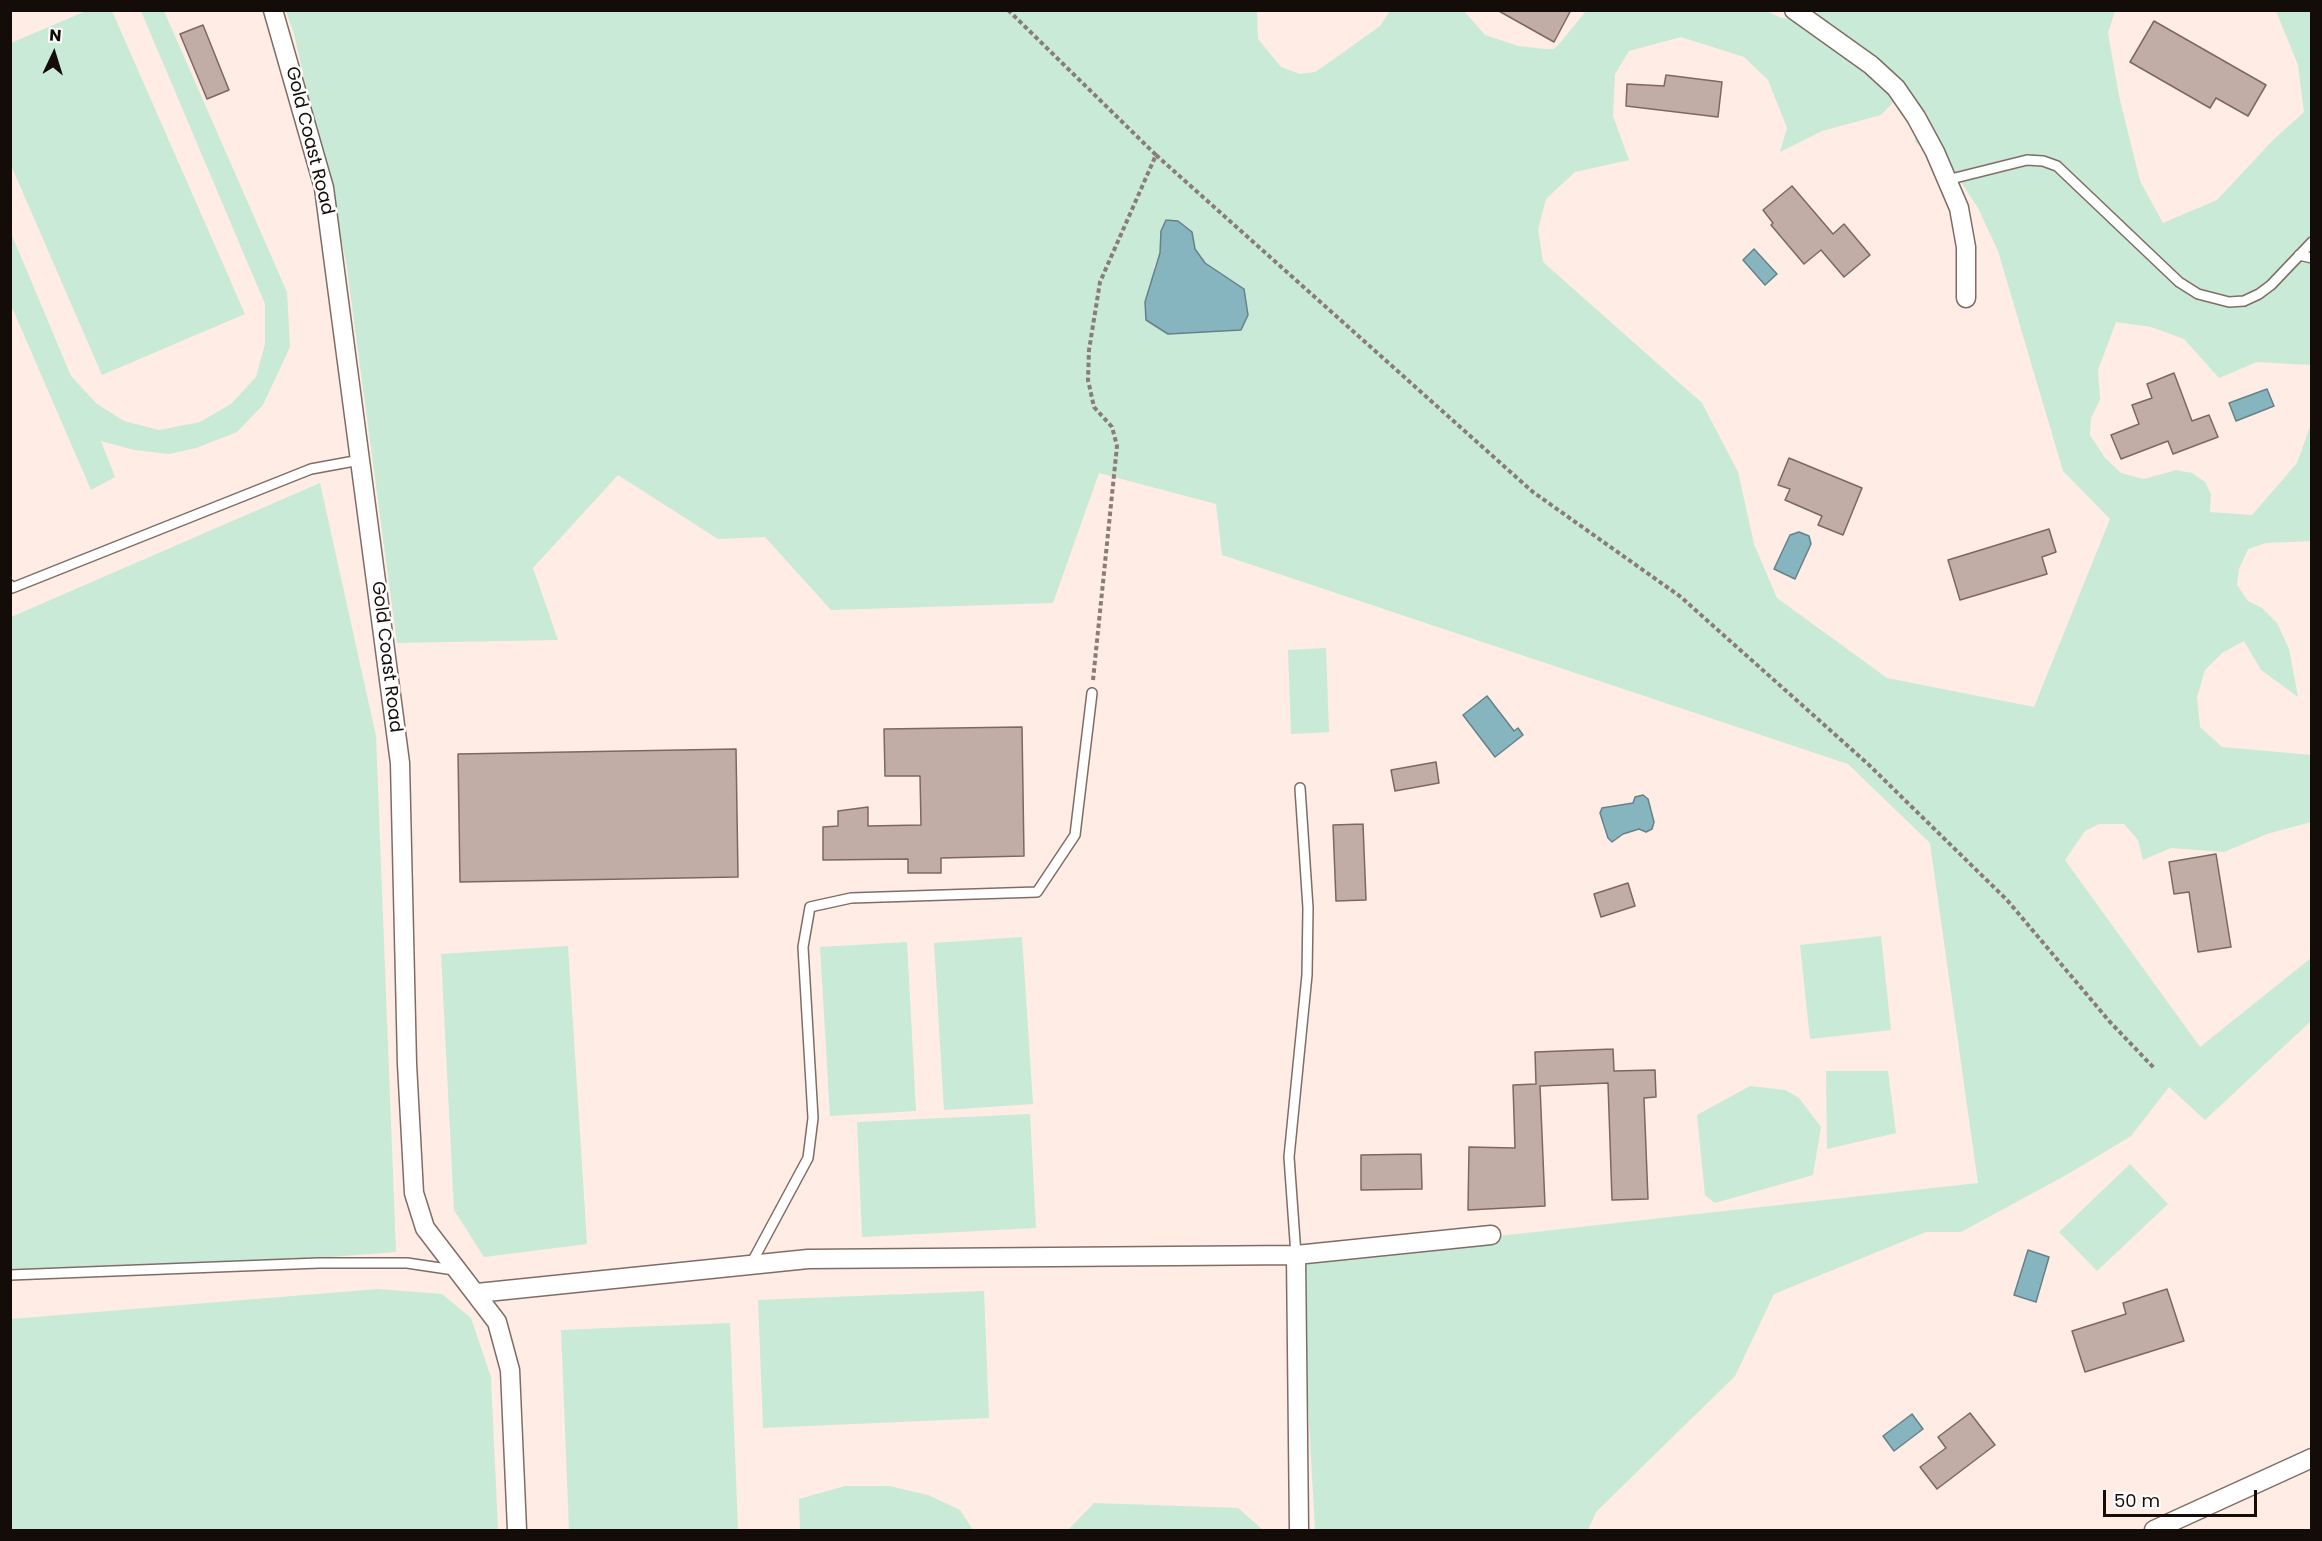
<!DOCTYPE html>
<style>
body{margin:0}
#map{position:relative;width:2322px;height:1541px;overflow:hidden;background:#feece5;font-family:Poppins,sans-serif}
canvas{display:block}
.frame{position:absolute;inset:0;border:12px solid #130c09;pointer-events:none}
.north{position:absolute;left:24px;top:24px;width:60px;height:60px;-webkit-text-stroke:4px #fefefe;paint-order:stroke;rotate:4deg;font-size:16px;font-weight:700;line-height:24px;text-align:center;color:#130c09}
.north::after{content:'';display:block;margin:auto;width:21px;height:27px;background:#130c09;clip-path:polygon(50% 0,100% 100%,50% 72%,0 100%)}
.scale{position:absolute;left:2103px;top:1490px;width:154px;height:27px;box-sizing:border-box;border:3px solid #130c09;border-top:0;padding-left:8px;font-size:18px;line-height:21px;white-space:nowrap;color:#130c09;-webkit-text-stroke:4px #fefefe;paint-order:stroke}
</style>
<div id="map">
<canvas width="2322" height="1541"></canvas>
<div class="frame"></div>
<div class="north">N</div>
<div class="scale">50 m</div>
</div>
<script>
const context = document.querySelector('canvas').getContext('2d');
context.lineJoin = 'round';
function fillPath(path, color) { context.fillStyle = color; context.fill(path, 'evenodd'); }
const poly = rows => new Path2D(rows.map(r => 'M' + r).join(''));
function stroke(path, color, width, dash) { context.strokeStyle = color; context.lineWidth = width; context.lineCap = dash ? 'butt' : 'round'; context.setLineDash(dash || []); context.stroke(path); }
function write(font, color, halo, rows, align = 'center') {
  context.font = font + ' Poppins,sans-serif'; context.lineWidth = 5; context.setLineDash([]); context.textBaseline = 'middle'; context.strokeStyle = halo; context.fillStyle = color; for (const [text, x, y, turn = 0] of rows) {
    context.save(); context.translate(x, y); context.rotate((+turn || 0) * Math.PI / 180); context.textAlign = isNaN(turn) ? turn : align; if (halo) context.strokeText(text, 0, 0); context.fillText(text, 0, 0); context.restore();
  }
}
fillPath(poly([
 [1765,10,1781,18,1796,19,1826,10,2115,11,2108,33,2119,96,2140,181,2163,223,2217,200,2273,140,2304,112,2298,65,2276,11,2311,11,2311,365,2257,362,2219,378,2184,339,2151,327,2116,322,2098,370,2100,400,2091,418,2090,435,2105,458,2121,473,2144,479,2176,470,2192,473,2205,482,2211,494,2210,512,2252,515,2297,463,2311,424,2311,541,2266,543,2248,549,2239,569,2237,585,2248,601,2262,608,2277,623,2289,649,2298,697,2261,670,2244,641,2222,653,2205,670,2197,697,2200,727,2222,747,2311,755,2311,822,2267,834,2224,852,2171,848,2143,860,2138,840,2124,824,2099,824,2085,831,2065,860,2200,1047,2311,958,2311,1021,2205,1120,2169,1087,2131,1136,2068,1174,1961,1232,1926,1232,1774,1294,1735,1376,1596,1512,1588,1530,1315,1530,1300,1258,1978,1183,1930,843,1848,764,1222,555,1216,504,1099,473,1053,603,831,610,765,537,718,539,618,475,533,568,558,640,397,643,346,261,294,34,286,11,1257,11,1258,39,1281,67,1300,74,1315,72,1334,59,1380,26,1390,11,1464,11,1485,35,1518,46,1545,49,1554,49,1560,43,1586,11],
 [1681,37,1744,57,1768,80,1787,128,1780,152,1822,131,1881,115,1907,88,1915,103,1915,142,1945,164,1961,182,1978,208,1998,251,2063,471,2110,519,2034,707,1887,678,1777,598,1754,544,1738,472,1702,403,1543,262,1538,229,1546,199,1575,172,1629,160,1613,116,1615,74,1629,51],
 [1192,231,1195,249,1205,263,1244,289,1241,330,1168,334,1154,267,1160,253],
 [86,11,112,11,245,314,102,375,10,163,11,43],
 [141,11,164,11,287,292,290,347,263,405,237,432,196,448,169,454,134,450,101,441,115,477,91,490,11,305,11,233,71,376,97,404,124,421,159,430,200,422,231,404,256,377,265,344,265,304],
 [320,483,376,736,396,1252,11,1281,11,617],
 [1326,648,1329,732,1291,734,1288,650],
 [1881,936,1891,1030,1810,1039,1800,945],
 [1022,937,1033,1104,944,1110,934,943],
 [907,942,916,1111,830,1116,820,947],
 [568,946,587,1244,484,1257,454,1210,441,954],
 [1826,1071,1888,1071,1896,1133,1827,1149],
 [1750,1086,1785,1090,1799,1098,1821,1127,1813,1175,1715,1203,1705,1195,1697,1115],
 [1030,1114,1036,1228,862,1237,857,1122],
 [2130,1164,2168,1204,2097,1271,2059,1232],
 [378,1289,442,1294,471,1318,491,1377,498,1530,11,1530,11,1319],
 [984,1291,989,1418,763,1428,758,1300],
 [730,1323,738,1530,569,1530,561,1330],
 [845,1486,889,1486,928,1495,960,1510,973,1530,800,1530,799,1499],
 [1094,1503,1238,1508,1263,1530,1068,1530]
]), '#c8ead7');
const water = poly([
 [1166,220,1178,221,1192,232,1195,249,1205,263,1244,289,1248,315,1241,330,1168,334,1146,320,1145,302,1160,253,1161,231,1166,220],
 [1754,249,1777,274,1765,285,1743,260,1754,249],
 [2267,389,2274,406,2236,421,2229,403,2267,389],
 [1799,532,1809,536,1811,544,1795,579,1774,569,1790,535,1799,532],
 [1487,696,1514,731,1518,728,1523,735,1495,757,1463,715,1487,696],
 [1643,795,1648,799,1654,822,1652,829,1646,832,1639,829,1623,834,1612,842,1608,838,1600,813,1602,808,1633,803,1635,797,1643,795],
 [2028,1250,2049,1257,2036,1302,2014,1295,2028,1250],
 [1912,1414,1923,1429,1894,1451,1883,1436,1912,1414]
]);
fillPath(water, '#87b5bf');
stroke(water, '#648288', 1.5);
const building = poly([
 [1497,10,1571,10,1554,42,1497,10],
 [2154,21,2266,85,2248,116,2216,98,2210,108,2130,62,2154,21],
 [203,25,229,90,207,99,180,34,203,25],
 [1666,75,1722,82,1718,117,1626,106,1627,84,1664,86,1666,75],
 [1792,186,1833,234,1844,224,1870,255,1844,277,1821,250,1804,264,1771,225,1773,223,1763,210,1792,186],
 [2174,373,2192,421,2209,415,2218,437,2173,454,2168,441,2121,459,2111,435,2139,424,2132,405,2152,398,2147,384,2174,373],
 [1789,458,1862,488,1843,535,1818,525,1822,516,1785,500,1790,489,1778,485,1789,458],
 [2049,529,2056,552,2042,557,2047,574,1960,600,1948,560,2049,529],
 [1022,727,1024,856,941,858,941,873,908,873,908,859,823,860,823,827,838,826,838,811,868,807,868,826,921,825,920,776,885,776,884,729,1022,727],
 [736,749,738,877,460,882,458,754,736,749],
 [1436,762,1439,783,1395,791,1391,770,1436,762],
 [1363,824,1366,900,1336,901,1333,825,1363,824],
 [2216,854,2231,947,2198,952,2189,892,2174,894,2169,862,2216,854],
 [1628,883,1635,906,1601,917,1594,894,1628,883],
 [1613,1049,1614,1071,1655,1070,1656,1097,1644,1098,1648,1199,1612,1200,1608,1083,1540,1086,1545,1206,1468,1210,1469,1147,1515,1148,1513,1085,1536,1084,1535,1052,1613,1049],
 [1421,1154,1422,1189,1361,1190,1361,1155,1421,1154],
 [2167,1289,2184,1341,2085,1372,2072,1331,2126,1314,2123,1303,2167,1289],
 [1970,1413,1995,1445,1937,1489,1920,1467,1946,1448,1938,1437,1970,1413]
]);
fillPath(building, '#c2ada6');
stroke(building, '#7b6861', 1.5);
const service = poly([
 [1947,180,2027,160,2043,161,2057,166,2179,282,2198,294,2229,302,2244,301,2259,294,2271,285,2312,242],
 [2299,255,2312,258],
 [10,585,12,588,311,469,360,460],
 [1296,1255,1289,1157,1307,975,1308,908,1300,788],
 [751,1264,808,1158,813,1118,803,947,810,907,851,898,1037,892,1075,835,1092,693],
 [10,1275,319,1263,407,1263,454,1270]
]);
const minor = poly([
 [273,10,324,188,400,763,407,1064,414,1193,425,1228,497,1322,510,1370,517,1530],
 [1794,10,1871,65,1896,88,1916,117,1935,152,1959,208,1966,247,1966,298],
 [1296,1255,1299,1530],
 [477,1293,808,1259,1296,1255,1491,1235],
 [2154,1530,2312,1458]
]);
stroke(service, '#7f6d65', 12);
stroke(minor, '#7f6d65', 21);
stroke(poly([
 [1008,10,1156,155,1100,282,1089,350,1088,380,1094,407,1112,427,1117,446,1093,680],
 [1156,155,1533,492,1681,597,1869,765,2007,900,2110,1022,2154,1068]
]), '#8a7d78', 4, [4.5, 3]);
stroke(service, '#fff', 9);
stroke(minor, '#fff', 18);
write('18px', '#130c09', '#fefefe', [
 ["Gold Coast Road",309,141,76],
 ["Gold Coast Road",386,657,83]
]);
</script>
